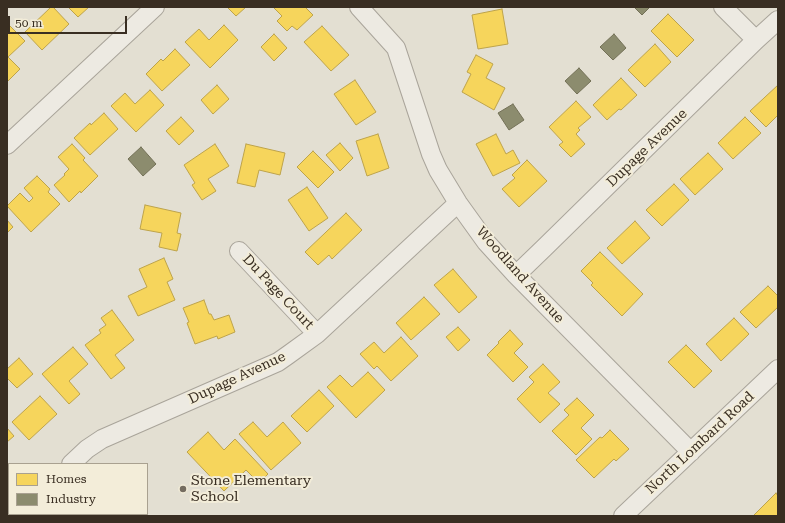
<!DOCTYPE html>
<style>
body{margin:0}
#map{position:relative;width:785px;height:523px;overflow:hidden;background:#e3dfd2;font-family:"Roboto Serif",serif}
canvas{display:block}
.frame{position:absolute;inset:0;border:8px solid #392e22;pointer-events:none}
.legend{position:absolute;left:8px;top:463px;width:140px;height:52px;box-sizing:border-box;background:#f3edd9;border:1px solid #a9a190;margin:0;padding:5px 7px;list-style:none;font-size:12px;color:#392e22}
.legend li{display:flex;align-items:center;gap:8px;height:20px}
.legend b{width:20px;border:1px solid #a9a190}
.scale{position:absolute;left:8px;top:16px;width:119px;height:18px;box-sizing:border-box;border:2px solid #392e22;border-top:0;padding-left:5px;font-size:12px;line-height:14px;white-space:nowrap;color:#392e22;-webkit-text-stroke:3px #f3edd9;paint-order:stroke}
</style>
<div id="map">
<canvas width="785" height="523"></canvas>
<div class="frame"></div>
<ul class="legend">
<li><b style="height:11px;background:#f6d55c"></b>Homes</li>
<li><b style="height:11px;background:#8c8c6e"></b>Industry</li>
</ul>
<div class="scale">50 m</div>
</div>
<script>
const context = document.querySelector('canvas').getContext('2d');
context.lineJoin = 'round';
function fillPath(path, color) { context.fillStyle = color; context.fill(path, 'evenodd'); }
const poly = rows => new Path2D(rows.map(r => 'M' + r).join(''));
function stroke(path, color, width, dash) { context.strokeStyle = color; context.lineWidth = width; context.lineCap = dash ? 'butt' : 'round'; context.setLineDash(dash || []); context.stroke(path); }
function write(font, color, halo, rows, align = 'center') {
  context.font = font + ' "Roboto Serif",serif'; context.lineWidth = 4; context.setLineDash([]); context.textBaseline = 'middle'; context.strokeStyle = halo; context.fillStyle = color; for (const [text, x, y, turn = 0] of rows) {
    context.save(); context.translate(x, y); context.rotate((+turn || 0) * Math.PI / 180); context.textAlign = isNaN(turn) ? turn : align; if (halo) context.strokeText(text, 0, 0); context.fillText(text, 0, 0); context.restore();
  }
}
fillPath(poly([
 [67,514,112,514,111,516,65,516]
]), '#d1d3b6');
const homes = poly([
 [51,7,53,7,69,24,42,50,25,32,51,7],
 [68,7,89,7,78,17,68,7],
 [227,7,246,7,236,16,227,7],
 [273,7,305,7,313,15,297,30,292,26,287,31,277,21,282,16,273,7],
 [502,9,508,44,478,49,472,15,502,9],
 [668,14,694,40,677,57,651,31,668,14],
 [7,23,25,41,8,57,20,69,7,82,7,23],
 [224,25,238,40,210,68,185,42,199,29,209,40,224,25],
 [322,26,349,55,331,71,304,42,322,26],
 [274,34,287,48,274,61,261,47,274,34],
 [655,44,671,62,645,87,628,70,655,44],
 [175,49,190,65,162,91,146,74,161,59,163,61,175,49],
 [476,55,493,64,486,78,505,88,494,110,462,92,471,74,467,72,476,55],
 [621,78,637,95,621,110,619,109,607,120,593,105,621,78],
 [355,80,376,112,356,125,334,94,355,80],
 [217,85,229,99,213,114,201,100,217,85],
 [778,85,778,115,766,127,750,111,778,85],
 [150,90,164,105,136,132,111,106,125,93,135,104,150,90],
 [576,101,591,117,578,128,580,130,576,134,585,144,571,157,559,145,563,142,549,127,576,101],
 [104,113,118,129,90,155,74,138,90,123,91,125,104,113],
 [181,117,194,131,179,145,166,131,181,117],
 [745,117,761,133,733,159,718,143,745,117],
 [378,134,389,168,367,176,356,141,378,134],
 [496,134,506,154,513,150,520,163,493,176,476,144,496,134],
 [340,143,353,158,340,171,326,155,340,143],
 [72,144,85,158,83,160,98,176,81,193,80,191,69,202,54,185,65,175,64,174,69,169,58,157,72,144],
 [215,144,229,166,208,179,216,191,202,200,192,185,195,183,184,165,215,144],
 [246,144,285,153,280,175,259,170,255,187,237,183,246,144],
 [313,151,334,172,318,188,297,167,313,151],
 [708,153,723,169,695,195,680,179,708,153],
 [527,160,547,181,519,207,502,189,515,178,512,175,527,160],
 [37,176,50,189,48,192,60,204,31,232,7,206,20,193,29,202,33,198,24,188,37,176],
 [674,184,689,200,662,226,646,210,674,184],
 [307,187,328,218,309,231,288,200,307,187],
 [145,205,181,213,177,233,181,234,177,251,159,247,162,233,140,229,145,205],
 [346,213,362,230,332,259,329,255,318,265,305,252,346,213],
 [7,220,13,227,7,233,7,220],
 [635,221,650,238,622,264,607,248,635,221],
 [600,252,643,294,622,316,591,285,593,283,581,271,600,252],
 [164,258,173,279,167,282,175,300,138,316,128,296,147,287,139,269,164,258],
 [453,269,477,297,459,313,434,285,453,269],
 [768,286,778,296,778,307,756,328,740,312,768,286],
 [424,297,440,314,411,340,396,323,424,297],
 [204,300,209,314,211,314,214,320,229,315,235,332,218,339,217,336,195,344,187,323,189,322,183,308,204,300],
 [112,310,134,340,115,355,125,368,111,379,85,345,101,333,99,330,106,325,101,318,112,310],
 [734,318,749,334,721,361,706,344,734,318],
 [458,327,470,340,458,351,446,337,458,327],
 [510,330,523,344,514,353,528,367,513,382,487,355,499,343,498,342,510,330],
 [401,337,418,356,391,381,377,366,374,369,360,354,374,342,384,353,401,337],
 [686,345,712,371,694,388,668,362,686,345],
 [73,347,88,364,69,381,80,394,69,404,42,374,73,347],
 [19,358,33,374,17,388,7,378,7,369,19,358],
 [543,364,560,382,548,393,560,404,540,423,517,399,534,382,529,377,543,364],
 [368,372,385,390,356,418,327,387,340,375,352,387,368,372],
 [319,390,334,406,307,432,291,416,319,390],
 [40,396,57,414,29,440,12,422,40,396],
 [577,398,594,415,581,428,592,439,576,455,552,431,569,415,564,410,577,398],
 [253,422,267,437,283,422,301,443,271,470,239,434,253,422],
 [7,428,14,436,7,442,7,428],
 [610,430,629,449,616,461,614,459,594,478,576,460,600,437,602,438,610,430],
 [208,432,224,450,235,439,268,474,259,483,246,470,224,491,187,452,208,432],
 [776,493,778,496,778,516,753,516,776,493]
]);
fillPath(homes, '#f6d55c');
stroke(homes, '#bda34b', 1);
const industry = poly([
 [634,7,650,7,642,15,634,7],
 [614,34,626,48,613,60,600,47,614,34],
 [579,68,591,81,577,94,565,81,579,68],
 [513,104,524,120,509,130,498,113,513,104],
 [141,147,156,164,143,176,128,159,141,147]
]);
fillPath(industry, '#8c8c6e');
stroke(industry, '#737057', 1);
const minor = poly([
 [359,7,396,48,431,154,438,170,458,203,486,242,516,275,691,452],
 [723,7,756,40],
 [7,145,155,7],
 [239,251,317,334],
 [516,275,544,248,756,40,778,20],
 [71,464,87,449,102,439,278,362,288,355,317,334,458,203],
 [15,516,17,514],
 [623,516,778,369]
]);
stroke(minor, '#a9a49a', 20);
stroke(minor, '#edeae2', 18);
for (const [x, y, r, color] of [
 [183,489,4,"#746c60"]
]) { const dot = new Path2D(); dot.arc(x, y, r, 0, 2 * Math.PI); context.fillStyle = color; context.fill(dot); stroke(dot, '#f3edd9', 1.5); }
write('14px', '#392e22', '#f3edd9', [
 ["Dupage Avenue",647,148,-44],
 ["Woodland Avenue",520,275,48],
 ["Du Page Court",278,292,47],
 ["Dupage Avenue",237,378,-25],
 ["North Lombard Road",700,443,-43]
]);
write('14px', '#392e22', '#f3edd9', [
 ["Stone Elementary",191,481],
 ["School",191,497]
], 'left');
</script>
